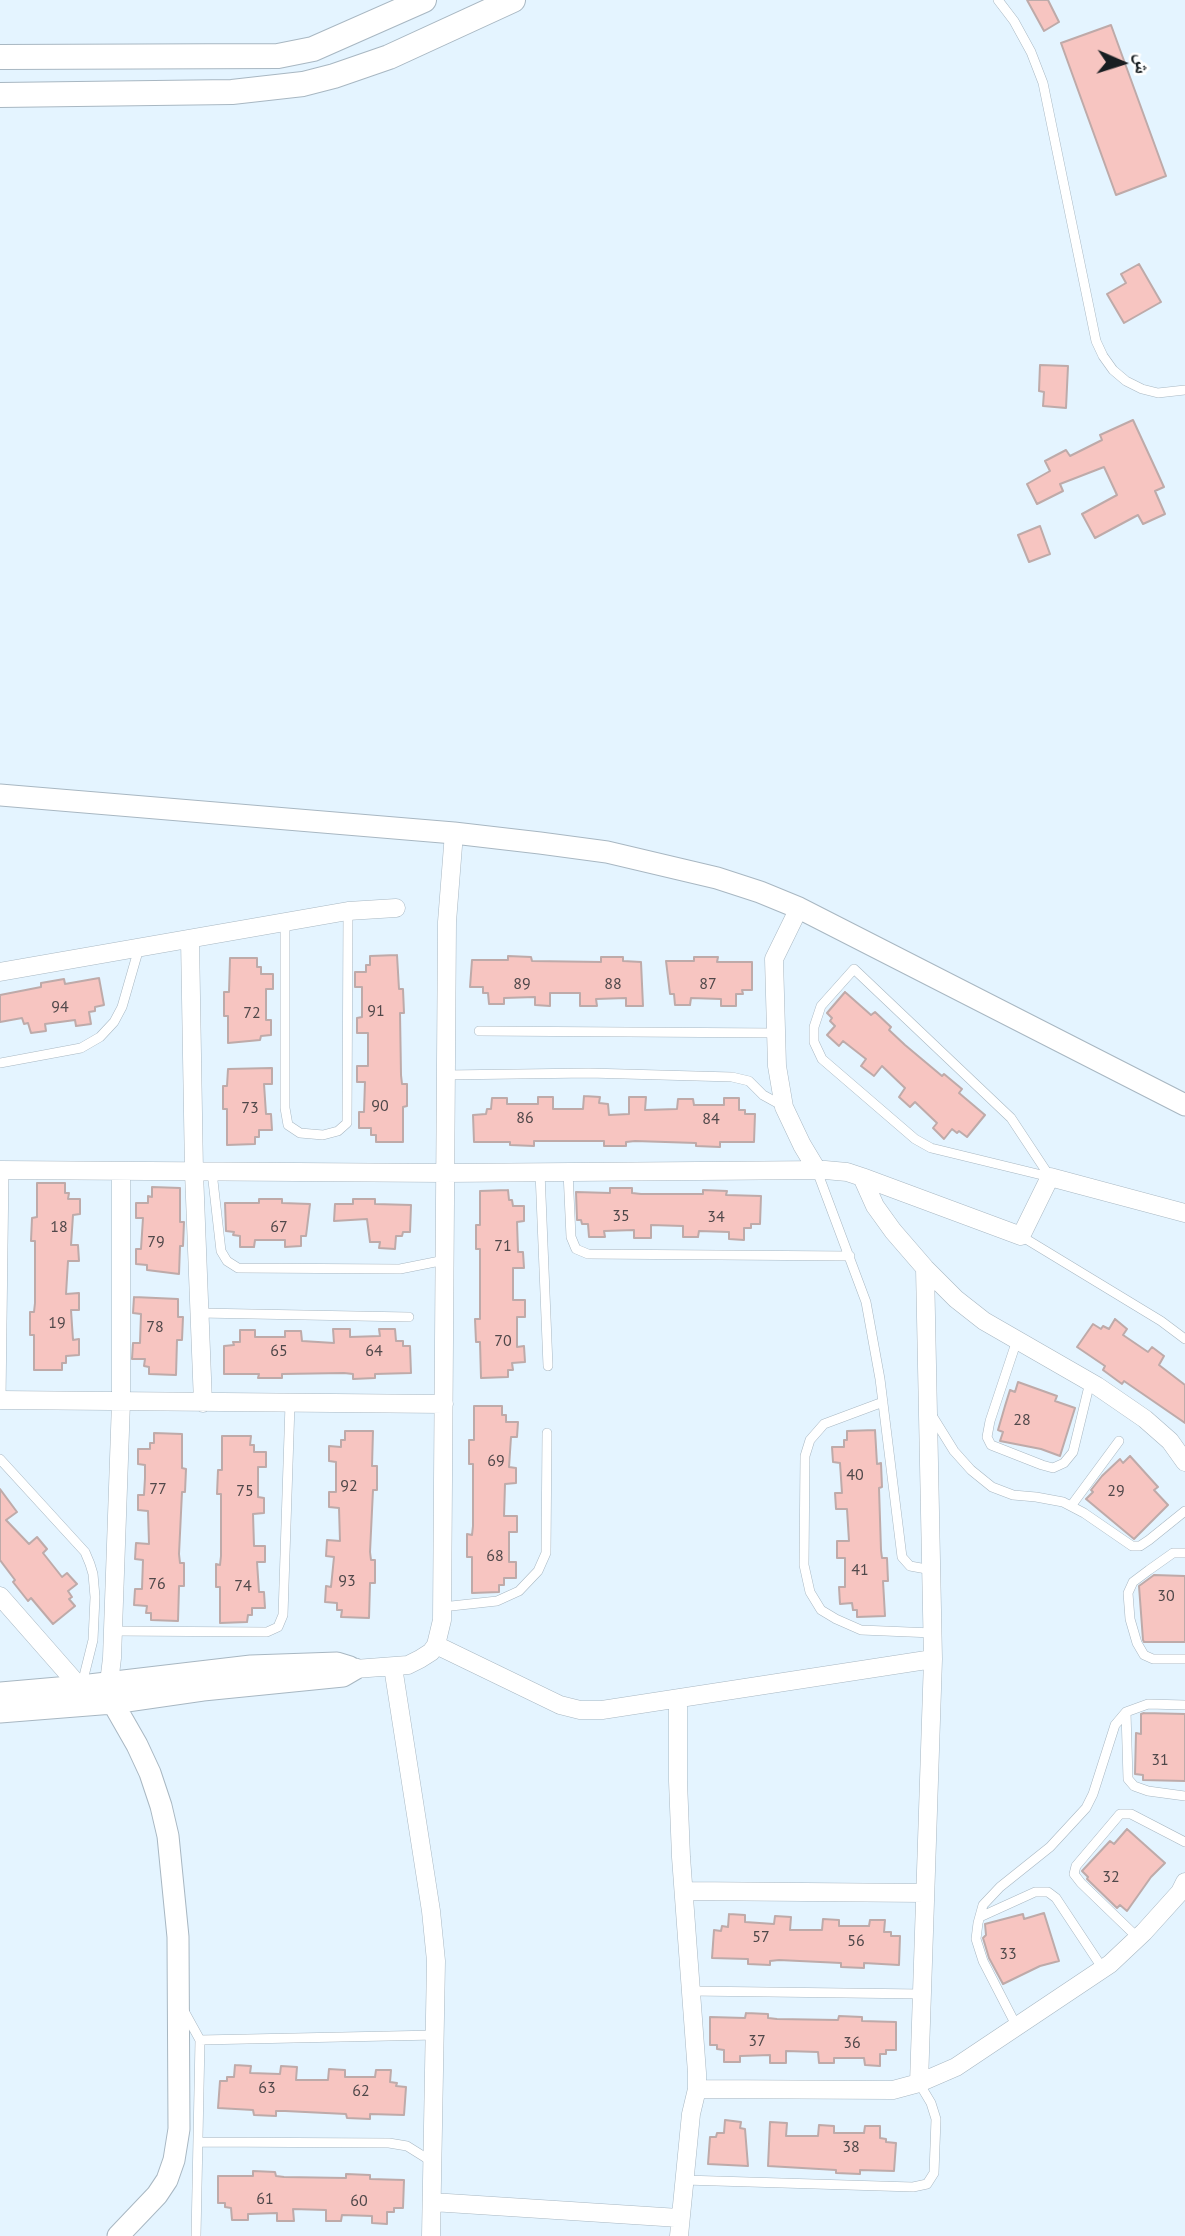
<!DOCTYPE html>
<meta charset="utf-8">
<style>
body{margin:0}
#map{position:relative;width:1185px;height:2236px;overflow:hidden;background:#e4f4ff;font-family:"PT Sans","Noto Naskh Arabic",sans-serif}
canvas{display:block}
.north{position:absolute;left:1087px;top:28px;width:70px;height:70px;-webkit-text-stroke:5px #fff;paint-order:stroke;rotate:93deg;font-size:19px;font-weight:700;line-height:28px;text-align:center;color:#181e22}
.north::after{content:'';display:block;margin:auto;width:24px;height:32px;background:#181e22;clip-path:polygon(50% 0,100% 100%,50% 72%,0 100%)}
</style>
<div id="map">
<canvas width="1185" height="2236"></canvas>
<div class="north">ش</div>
</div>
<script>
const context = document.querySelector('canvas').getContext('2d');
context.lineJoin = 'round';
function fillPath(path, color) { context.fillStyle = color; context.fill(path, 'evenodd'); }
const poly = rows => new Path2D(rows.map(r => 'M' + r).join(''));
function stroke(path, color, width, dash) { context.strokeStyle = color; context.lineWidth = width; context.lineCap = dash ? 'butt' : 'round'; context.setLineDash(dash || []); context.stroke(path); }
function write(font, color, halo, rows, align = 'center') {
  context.font = font + ' "PT Sans",sans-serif'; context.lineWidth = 5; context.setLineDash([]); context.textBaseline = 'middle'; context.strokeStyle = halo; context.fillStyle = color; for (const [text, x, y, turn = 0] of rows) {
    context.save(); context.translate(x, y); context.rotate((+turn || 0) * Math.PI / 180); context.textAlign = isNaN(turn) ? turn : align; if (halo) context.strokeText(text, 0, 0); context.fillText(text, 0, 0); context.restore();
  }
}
const building = poly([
 [1027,0,1048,0,1059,22,1044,31,1027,0],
 [1111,25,1166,176,1116,195,1061,43,1111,25],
 [1139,264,1161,302,1124,323,1107,294,1126,283,1121,274,1139,264],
 [1040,365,1068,366,1066,408,1043,406,1044,392,1039,391,1040,365],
 [1133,420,1164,487,1155,491,1165,514,1143,524,1138,515,1095,538,1082,514,1117,495,1104,467,1060,484,1063,491,1037,504,1027,484,1050,471,1045,461,1066,450,1070,456,1102,440,1100,435,1133,420],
 [1040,526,1050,554,1029,562,1018,535,1040,526],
 [397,955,399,989,403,989,404,1013,400,1013,401,1075,402,1084,407,1084,407,1106,403,1107,403,1142,376,1142,376,1135,371,1135,371,1128,359,1128,359,1112,364,1112,365,1082,357,1082,357,1066,368,1066,368,1033,357,1033,357,1018,362,1017,362,987,355,987,355,972,366,972,366,965,370,965,370,956,397,955],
 [508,956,531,957,532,961,601,962,601,957,623,957,623,961,641,962,643,1006,626,1006,626,998,596,999,597,1006,580,1006,580,993,550,993,550,1006,535,1005,535,997,504,998,504,1004,489,1004,488,993,483,993,483,987,470,987,472,960,508,960,508,956],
 [694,957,718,957,717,962,752,962,752,990,742,990,743,994,736,994,736,1006,721,1006,721,999,691,998,690,1005,675,1005,674,994,670,994,666,961,694,961,694,957],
 [230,958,257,958,257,967,261,967,261,974,273,974,273,989,266,989,266,1020,271,1020,271,1035,261,1036,260,1040,228,1043,228,1016,224,1016,224,992,229,992,230,958],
 [99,978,104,1005,95,1007,95,1011,89,1012,91,1024,76,1026,75,1020,45,1024,46,1031,31,1033,28,1023,24,1024,22,1018,0,1022,0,995,41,987,41,983,64,979,65,984,99,978],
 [845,992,871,1015,875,1012,891,1027,889,1030,905,1045,942,1076,944,1074,962,1089,959,1093,985,1115,967,1137,959,1131,957,1133,952,1129,944,1139,933,1128,937,1123,915,1102,910,1107,899,1097,905,1088,882,1066,874,1076,861,1066,866,1059,843,1041,839,1046,827,1035,835,1026,830,1021,832,1018,827,1013,845,992],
 [272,1068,272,1084,264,1084,266,1114,271,1114,272,1130,259,1130,259,1137,255,1137,255,1144,227,1145,227,1109,223,1109,223,1086,227,1086,228,1069,272,1068],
 [584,1096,600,1097,599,1103,608,1104,609,1115,629,1114,629,1097,646,1097,645,1110,677,1109,678,1099,693,1099,694,1105,724,1105,724,1098,739,1098,739,1110,745,1110,745,1114,755,1114,754,1142,720,1142,720,1147,696,1146,696,1143,635,1141,626,1142,626,1146,604,1146,604,1141,534,1141,534,1146,510,1145,510,1142,474,1142,473,1115,486,1114,487,1109,491,1109,492,1098,507,1098,507,1104,538,1104,538,1097,553,1097,553,1109,583,1109,584,1096],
 [37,1183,65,1183,65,1193,69,1193,68,1199,80,1199,80,1214,73,1215,71,1245,78,1245,79,1261,68,1261,66,1294,79,1293,79,1310,71,1310,73,1340,79,1339,79,1355,66,1356,66,1363,62,1363,62,1370,34,1370,34,1335,30,1335,30,1312,34,1312,35,1303,35,1241,31,1241,32,1218,37,1217,37,1183],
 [152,1187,180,1188,180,1222,184,1222,183,1246,180,1246,179,1274,147,1270,147,1265,136,1264,136,1249,141,1249,143,1218,136,1218,136,1203,148,1203,148,1196,152,1197,152,1187],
 [610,1188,632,1188,632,1193,641,1194,703,1194,703,1190,727,1191,726,1195,761,1196,760,1224,751,1224,751,1228,744,1228,744,1240,729,1239,729,1232,699,1231,698,1237,683,1237,683,1226,651,1225,651,1238,634,1238,634,1230,604,1231,605,1237,589,1237,588,1224,582,1224,581,1220,577,1220,576,1192,610,1193,610,1188],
 [508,1190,509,1200,512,1200,513,1206,524,1206,524,1221,517,1222,518,1252,523,1252,524,1268,513,1268,513,1300,525,1300,525,1317,517,1317,517,1347,524,1346,525,1362,512,1363,513,1370,508,1370,508,1377,481,1378,480,1342,476,1342,475,1319,480,1319,480,1249,476,1249,476,1225,480,1225,480,1191,508,1190],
 [259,1199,282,1199,282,1203,310,1204,306,1236,301,1236,301,1246,285,1247,285,1240,255,1240,254,1247,240,1247,240,1236,233,1235,234,1232,226,1231,225,1203,259,1203,259,1199],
 [353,1199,375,1199,375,1204,411,1205,410,1232,403,1232,402,1236,396,1236,395,1249,379,1248,380,1242,370,1242,367,1219,334,1221,335,1204,353,1204,353,1199],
 [134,1297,178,1299,178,1317,183,1317,182,1340,177,1340,176,1375,149,1374,149,1367,144,1366,145,1359,132,1359,133,1343,140,1343,141,1314,133,1313,134,1297],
 [1115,1319,1127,1329,1123,1335,1148,1352,1152,1347,1164,1356,1159,1365,1185,1385,1185,1423,1124,1381,1122,1384,1103,1370,1105,1366,1077,1347,1093,1324,1101,1329,1103,1326,1109,1329,1115,1319],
 [333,1329,350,1329,350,1337,380,1336,379,1329,395,1329,396,1341,403,1341,403,1346,410,1346,411,1373,375,1374,375,1378,353,1379,353,1374,344,1373,282,1374,282,1378,258,1378,259,1374,224,1374,224,1346,234,1345,233,1342,240,1342,240,1330,255,1330,255,1337,285,1337,285,1331,301,1331,302,1341,334,1343,333,1329],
 [1018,1382,1057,1396,1055,1401,1075,1408,1060,1456,1041,1449,1000,1441,1003,1432,998,1430,1005,1406,1010,1390,1015,1392,1018,1382],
 [474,1406,502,1406,502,1415,506,1415,506,1422,518,1422,517,1437,511,1437,509,1467,516,1468,516,1483,505,1484,504,1516,517,1516,517,1532,509,1532,509,1562,516,1562,516,1578,504,1578,504,1585,499,1585,499,1592,472,1593,472,1557,467,1557,467,1534,472,1535,473,1526,473,1464,469,1464,469,1440,474,1440,474,1406],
 [875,1430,877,1464,881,1463,882,1487,879,1488,881,1550,882,1558,887,1558,888,1581,883,1581,885,1616,857,1617,857,1610,853,1610,852,1603,840,1604,839,1587,845,1587,845,1558,837,1558,837,1541,849,1541,847,1509,836,1509,835,1493,842,1493,840,1463,833,1462,832,1447,844,1447,844,1440,847,1440,847,1431,875,1430],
 [345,1431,373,1431,372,1466,377,1466,377,1490,373,1490,370,1552,371,1560,375,1560,375,1583,370,1583,369,1618,341,1617,342,1610,337,1610,337,1603,325,1602,326,1586,331,1587,334,1557,326,1556,327,1540,340,1541,339,1508,329,1507,329,1492,336,1492,336,1462,329,1461,329,1446,341,1447,341,1440,345,1440,345,1431],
 [154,1433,182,1434,182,1468,186,1469,185,1492,182,1492,179,1554,180,1563,184,1563,184,1586,179,1586,178,1621,151,1620,151,1613,146,1613,147,1606,134,1605,135,1589,142,1589,143,1560,135,1559,136,1543,149,1544,148,1511,138,1510,138,1495,144,1495,145,1478,145,1465,138,1464,138,1449,150,1449,150,1443,154,1443,154,1433],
 [222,1436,251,1436,250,1445,254,1445,254,1452,266,1452,266,1467,258,1467,258,1497,264,1498,264,1513,253,1514,254,1546,265,1546,265,1562,257,1562,259,1592,264,1592,265,1608,252,1608,252,1615,248,1615,247,1622,220,1623,220,1587,216,1587,216,1564,220,1565,221,1556,221,1494,217,1494,218,1470,222,1470,222,1436],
 [1130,1456,1158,1487,1154,1490,1168,1505,1134,1539,1086,1499,1093,1492,1091,1490,1102,1476,1120,1459,1123,1463,1130,1456],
 [0,1489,17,1512,6,1520,29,1544,37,1537,47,1549,43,1553,62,1577,67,1573,77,1584,68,1591,72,1597,69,1599,75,1606,53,1624,31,1598,28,1601,13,1582,15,1580,0,1560,0,1489],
 [1154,1575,1185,1576,1185,1642,1144,1642,1143,1640,1139,1586,1154,1575],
 [1144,1713,1185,1714,1185,1781,1143,1780,1143,1775,1135,1774,1136,1733,1141,1734,1141,1714,1144,1713],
 [1127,1829,1165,1863,1151,1877,1127,1911,1120,1905,1117,1908,1087,1879,1088,1877,1082,1871,1110,1841,1114,1844,1127,1829],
 [1044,1913,1059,1961,1040,1966,1003,1984,989,1958,983,1938,986,1935,985,1924,1023,1914,1024,1919,1044,1913],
 [729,1914,745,1915,745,1922,774,1924,775,1916,791,1917,790,1930,822,1930,823,1919,839,1920,839,1926,869,1926,870,1920,885,1920,884,1932,891,1932,891,1936,900,1936,899,1965,864,1963,864,1968,841,1967,841,1963,779,1960,770,1961,770,1965,748,1964,748,1959,712,1958,714,1930,721,1931,722,1926,728,1927,729,1914],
 [746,2013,768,2014,768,2018,777,2019,838,2020,839,2016,862,2017,862,2021,896,2022,896,2050,886,2050,886,2054,880,2054,880,2066,865,2065,864,2058,834,2058,834,2063,819,2063,818,2052,786,2051,786,2063,770,2063,770,2055,740,2056,740,2062,724,2062,724,2050,717,2049,717,2045,710,2045,710,2017,745,2018,746,2013],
 [235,2065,251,2066,250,2073,280,2074,281,2066,297,2067,296,2080,328,2080,329,2069,345,2070,345,2077,375,2077,376,2070,391,2070,390,2082,397,2083,396,2086,406,2087,404,2115,370,2114,370,2119,347,2118,346,2114,285,2111,276,2111,276,2116,254,2115,253,2110,218,2108,220,2081,227,2081,227,2077,234,2077,235,2065],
 [725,2120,741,2122,740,2128,745,2129,748,2166,708,2164,710,2137,716,2137,717,2133,724,2133,725,2120],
 [770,2122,787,2123,786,2136,818,2136,819,2125,834,2126,834,2133,864,2133,865,2126,880,2126,880,2138,886,2139,886,2142,896,2143,894,2171,860,2170,860,2174,836,2173,836,2170,768,2166,770,2122],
 [253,2171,275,2172,276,2176,284,2177,346,2178,346,2174,370,2175,370,2179,404,2180,403,2208,394,2208,394,2212,387,2212,387,2224,372,2223,372,2216,342,2215,341,2221,326,2221,326,2210,293,2209,294,2221,277,2221,277,2213,248,2214,248,2220,232,2220,231,2208,225,2207,225,2203,218,2203,218,2176,253,2176,253,2171]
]);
fillPath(building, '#f7c5c1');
stroke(building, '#beaaa9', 2);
const service = poly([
 [998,0,1014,21,1031,52,1043,83,1096,341,1103,356,1113,370,1126,381,1142,389,1158,393,1185,390],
 [285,922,285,1108,288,1125,300,1133,323,1135,338,1131,347,1123,348,911],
 [854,969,1011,1118,1050,1177,931,1148,915,1139,822,1059,814,1042,814,1027,821,1006,854,969],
 [479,1031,777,1033],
 [0,1063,81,1048,100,1037,114,1022,122,1007,139,948],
 [446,1075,589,1073,732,1077,749,1081,763,1095,783,1106],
 [817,1171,866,1302,880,1379,902,1557,910,1566,932,1570],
 [212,1172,221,1251,227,1261,238,1268,400,1269,445,1260],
 [540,1172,548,1366],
 [568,1172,571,1237,576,1249,588,1254,850,1256],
 [1021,1236,1161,1321,1185,1339],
 [200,1313,409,1317],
 [1017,1340,990,1421,987,1437,991,1445,1042,1465,1053,1468,1064,1463,1073,1452,1090,1382],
 [1,1400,4,1170],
 [883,1402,824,1424,810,1440,805,1456,804,1565,810,1592,821,1610,836,1619,861,1630,933,1633],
 [931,1414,954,1451,971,1470,992,1487,1013,1495,1036,1497,1063,1502,1084,1513,1132,1546,1140,1546,1149,1540,1185,1511],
 [0,1459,85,1552,90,1564,93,1574,95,1597,93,1640,82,1684],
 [1071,1506,1119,1441],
 [1185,1553,1173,1553,1149,1570,1133,1582,1128,1593,1130,1619,1137,1643,1144,1655,1153,1659,1185,1659],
 [442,1607,497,1601,519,1591,538,1571,546,1553,547,1433],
 [113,1631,267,1632,278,1627,283,1615,290,1404],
 [1126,1712,1128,1779,1134,1786,1148,1791,1185,1796],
 [980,1917,1035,1892,1048,1892,1056,1898,1103,1969],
 [1138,1938,1081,1883,1074,1874,1076,1866,1120,1814,1131,1814,1185,1842],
 [691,1991,922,1994],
 [184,2011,200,2040,196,2236],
 [1017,2027,983,1961,976,1939,978,1923,983,1905,1000,1887,1050,1847,1086,1808,1093,1794,1115,1725,1126,1712,1148,1704,1185,1705],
 [200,2040,436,2035],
 [199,2142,389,2143,407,2146,431,2161],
 [684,2180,913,2187,927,2184,934,2173,936,2119,931,2103,919,2083]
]);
const minor = poly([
 [799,908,774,959,777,1066,784,1107,802,1145,817,1170],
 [190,939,194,1172,203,1403],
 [0,972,348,911,396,908],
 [0,1170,445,1173,825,1170,847,1172,862,1177,1021,1236,1050,1177,1185,1213],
 [862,1177,875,1206,893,1231,925,1268,956,1299,984,1321,1097,1386,1145,1419,1170,1441,1185,1462],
 [0,1400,444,1404],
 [0,1596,79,1686,88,1691],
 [436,1645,560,1705,580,1710,602,1710,933,1659],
 [393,1667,431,1911,436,1961,431,2236],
 [355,1669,408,1665,420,1659,431,1652,436,1645,442,1620,447,922,454,833],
 [111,1693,109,1683,112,1658,121,1402,121,1171],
 [678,1699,678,1781,681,1857,697,2073,697,2089,691,2114,679,2236],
 [684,1891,925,1893],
 [919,2083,933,1659,925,1268],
 [697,2089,893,2090,919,2083,956,2067,1110,1964,1144,1932,1180,1892,1185,1882],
 [432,2202,679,2218]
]);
const tertiary = poly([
 [0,795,454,833,540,843,607,852,717,878,760,892,799,908,1185,1105],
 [0,1693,81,1686,251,1666,337,1663,350,1667],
 [113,1703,137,1745,150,1773,161,1806,168,1836,178,1937,179,2129,174,2160,167,2180,157,2195,118,2236],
 [0,1712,113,1703,203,1690,343,1676,355,1669]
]);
const secondary = poly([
 [0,57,278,56,313,49,424,0],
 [0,95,232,92,303,84,334,76,389,57,513,0]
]);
stroke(service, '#a8b7c2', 10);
stroke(minor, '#a8b7c2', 19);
stroke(tertiary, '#a8b7c2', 23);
stroke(secondary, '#a8b7c2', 26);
stroke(service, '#fff', 9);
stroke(minor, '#fff', 18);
stroke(tertiary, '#fff', 21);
stroke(secondary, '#fff', 24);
write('16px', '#50484a', null, [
 ["89",522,984],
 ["88",613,984],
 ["87",708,984],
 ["94",60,1007],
 ["91",376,1011],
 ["72",252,1013],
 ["90",380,1106],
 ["73",250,1108],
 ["86",525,1118],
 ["84",711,1119],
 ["35",621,1216],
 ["34",716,1217],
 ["18",59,1227],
 ["67",279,1227],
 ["79",156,1242],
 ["71",503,1246],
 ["19",57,1323],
 ["78",155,1327],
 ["70",503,1341],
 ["65",279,1351],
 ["64",374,1351],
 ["28",1022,1420],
 ["69",496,1461],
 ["40",855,1475],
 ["92",349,1486],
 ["77",158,1489],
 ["75",245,1491],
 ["29",1116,1491],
 ["68",495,1556],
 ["41",860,1570],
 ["93",347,1581],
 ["76",157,1584],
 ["74",243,1586],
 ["30",1166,1596],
 ["31",1160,1760],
 ["32",1111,1877],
 ["57",761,1937],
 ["56",856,1941],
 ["33",1008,1954],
 ["37",757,2041],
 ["36",852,2043],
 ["63",267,2088],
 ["62",361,2091],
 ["38",851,2147],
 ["61",265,2199],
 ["60",359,2201]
]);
</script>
